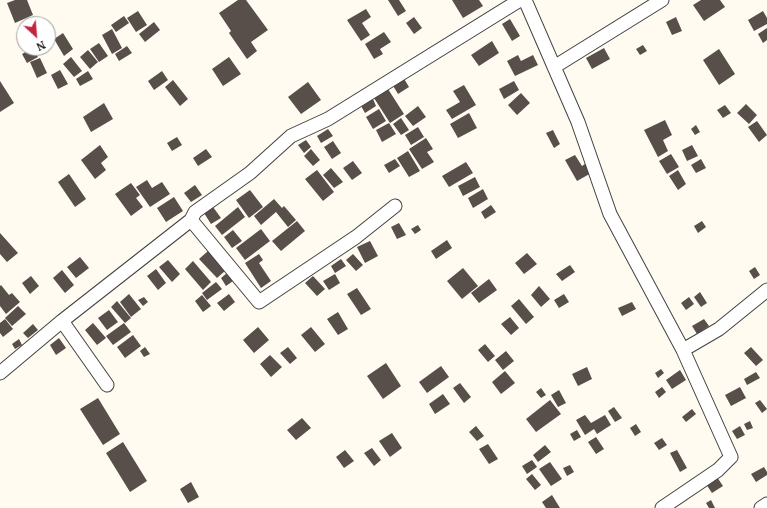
<!DOCTYPE html>
<style>
body{margin:0}
#map{position:relative;width:767px;height:508px;overflow:hidden;background:#fffbf1;font-family:"PT Serif",serif}
canvas{display:block}
.north{position:absolute;left:16px;top:16px;width:40px;height:40px;box-sizing:border-box;background:#fff;border:1px solid #9f9f9f;border-radius:50%;rotate:154deg;font-size:11px;font-weight:700;line-height:16px;text-align:center;color:#0f0f0f}
.north::after{content:'';display:block;margin:auto;width:14px;height:18px;background:#c2243d;clip-path:polygon(50% 0,100% 100%,50% 72%,0 100%)}
</style>
<div id="map">
<canvas width="767" height="508"></canvas>
<div class="north">N</div>
</div>
<script>
const context = document.querySelector('canvas').getContext('2d');
context.lineJoin = 'round';
function fillPath(path, color) { context.fillStyle = color; context.fill(path, 'evenodd'); }
const poly = rows => new Path2D(rows.map(r => 'M' + r).join(''));
function stroke(path, color, width, dash) { context.strokeStyle = color; context.lineWidth = width; context.lineCap = dash ? 'butt' : 'round'; context.setLineDash(dash || []); context.stroke(path); }
fillPath(poly([
 [15,0,27,0,33,15,15,23,7,3],
 [238,0,246,0,268,30,251,42,257,51,247,59,229,33,231,31,219,13],
 [388,0,399,0,406,11,398,16],
 [452,0,479,0,483,6,463,18],
 [701,0,720,0,725,7,704,21,693,5],
 [366,9,371,17,362,23,370,35,361,41,347,20],
 [138,11,147,25,136,32,127,18],
 [763,11,767,18,767,24,754,31,748,20],
 [124,16,129,23,116,32,111,25],
 [414,17,422,28,414,34,406,23],
 [676,17,682,31,672,35,666,22],
 [510,19,520,36,512,41,502,24],
 [154,22,160,30,145,42,139,34],
 [767,28,767,40,763,43,758,34],
 [112,29,122,48,112,54,102,35],
 [384,32,391,42,380,49,383,54,374,59,365,44],
 [63,33,73,49,64,56,54,39],
 [492,41,499,53,479,66,471,55],
 [99,43,108,56,99,62,90,49],
 [643,45,647,51,640,55,636,49],
 [127,46,132,53,119,61,115,54],
 [33,48,38,57,27,63,22,54],
 [604,48,610,59,592,69,586,58],
 [719,49,735,74,719,85,703,60],
 [88,50,98,62,90,69,80,57],
 [518,55,521,61,533,55,538,65,515,76,507,61],
 [71,57,82,71,74,77,63,64],
 [229,57,241,74,223,86,212,69],
 [40,58,47,73,37,78,30,62],
 [60,70,68,84,58,89,51,75],
 [88,71,93,79,80,86,76,79],
 [162,71,168,80,154,90,148,81],
 [403,77,409,87,398,94,392,84],
 [173,80,188,99,180,106,165,87],
 [0,81,14,103,0,112],
 [514,81,519,90,504,99,499,89],
 [308,82,321,100,301,114,288,97],
 [464,85,476,105,452,119,446,110,460,102,453,91],
 [388,89,404,114,390,123,374,98],
 [521,93,530,103,517,115,508,105],
 [373,99,376,106,365,113,361,106],
 [104,103,113,119,91,132,83,117],
 [746,104,757,115,749,124,737,113],
 [725,105,731,113,723,118,717,110],
 [418,106,426,117,413,126,405,116],
 [379,109,386,121,373,129,366,117],
 [469,113,477,128,458,138,450,124],
 [401,118,409,130,401,135,393,124],
 [665,120,672,135,663,140,668,151,658,157,644,130],
 [757,121,767,135,759,142,748,127],
 [389,123,396,134,382,142,376,130],
 [696,125,700,132,695,135,691,129],
 [418,127,424,137,411,145,405,135],
 [328,129,333,136,321,143,317,136],
 [553,130,560,144,554,148,546,133],
 [177,137,182,145,172,151,167,143],
 [426,138,433,149,427,152,434,162,422,169,409,149],
 [306,140,311,147,304,153,298,145],
 [333,141,341,153,332,159,324,147],
 [100,145,108,157,101,163,106,170,95,179,81,160],
 [692,145,698,156,687,161,682,150],
 [206,149,212,157,198,166,193,158],
 [311,149,320,160,313,166,304,156],
 [408,151,420,171,409,177,397,158],
 [671,154,679,167,667,174,659,161],
 [575,155,582,166,588,162,593,172,577,181,565,160],
 [395,159,400,166,389,173,384,165],
 [701,159,706,168,696,173,691,165],
 [353,161,362,173,352,180,343,168],
 [466,162,473,173,449,187,442,176],
 [331,168,343,182,334,188,323,175],
 [317,170,334,192,323,201,305,179],
 [678,170,686,184,678,190,669,176],
 [69,174,86,199,75,207,58,182],
 [475,177,480,187,463,196,458,186],
 [147,180,152,188,162,182,170,194,150,207,136,187],
 [131,183,140,195,136,198,143,207,131,216,115,194],
 [195,185,202,195,191,202,184,193],
 [483,189,488,199,473,208,468,198],
 [250,190,263,207,249,218,236,200],
 [174,197,183,211,166,222,157,208],
 [274,199,282,208,284,206,296,220,288,227,276,212,261,225,254,216],
 [491,205,496,212,485,219,481,212],
 [213,207,221,218,211,224,204,213],
 [238,207,245,217,222,235,215,226],
 [297,221,305,231,281,251,272,241],
 [702,221,706,227,698,233,694,226],
 [399,223,406,235,397,239,391,227],
 [418,225,421,230,415,234,411,229],
 [261,229,270,241,245,260,236,248],
 [233,230,242,241,232,248,224,237],
 [0,233,18,253,7,262,0,254],
 [447,240,452,248,436,259,431,251],
 [370,241,378,256,365,263,357,247],
 [208,251,225,271,217,278,199,259],
 [527,253,537,264,524,274,515,263],
 [259,254,263,260,259,263,271,281,261,288,245,263],
 [353,254,363,265,356,271,346,260],
 [80,257,89,268,76,278,67,267],
 [341,259,346,266,335,273,331,266],
 [168,260,180,274,172,282,159,267],
 [193,261,211,282,203,290,185,269],
 [570,265,575,272,562,281,556,274],
 [755,267,760,275,754,279,749,271],
 [463,268,478,286,462,299,447,281],
 [156,269,166,283,158,290,147,276],
 [62,270,74,285,65,293,53,278],
 [227,273,233,281,226,286,221,278],
 [335,274,340,283,329,290,323,281],
 [31,276,39,286,30,294,22,283],
 [313,276,325,289,317,296,305,283],
 [489,279,497,290,479,303,471,293],
 [216,282,222,289,207,300,202,293],
 [1,285,9,295,12,293,20,302,6,314,0,306,0,286],
 [539,286,550,299,541,307,531,295],
 [357,288,371,309,361,315,347,294],
 [700,292,707,303,701,307,694,297],
 [129,294,141,309,131,317,120,302],
 [229,294,235,302,224,311,217,303],
 [564,294,569,302,559,308,554,300],
 [202,295,211,306,203,312,195,301],
 [144,297,148,302,143,306,138,300],
 [689,297,694,304,686,310,681,303],
 [519,299,534,317,526,324,511,306],
 [117,301,131,318,125,323,111,307],
 [632,302,636,309,622,316,618,308],
 [18,306,26,314,12,326,5,318],
 [109,310,118,322,107,330,98,318],
 [338,312,348,329,338,335,327,319],
 [510,317,519,328,511,335,501,324],
 [5,319,13,329,3,337,0,333,0,323],
 [704,319,709,326,697,334,692,326],
 [93,323,106,338,97,345,85,330],
 [124,323,131,332,113,345,106,336],
 [33,324,38,330,28,338,23,333],
 [258,327,269,340,254,353,243,340],
 [311,327,325,344,315,352,301,335],
 [133,335,141,346,125,358,117,347],
 [59,338,66,348,56,355,50,345],
 [19,339,22,345,15,349,12,344],
 [485,344,495,356,488,362,478,350],
 [145,347,150,354,144,357,140,351],
 [288,347,297,358,290,364,280,353],
 [751,347,763,360,756,366,744,353],
 [506,351,514,361,503,370,495,360],
 [270,355,282,367,271,377,260,364],
 [386,363,401,386,383,399,367,376],
 [441,366,449,377,427,393,419,382],
 [587,367,592,379,578,386,572,374],
 [661,369,664,373,658,378,655,373],
 [680,370,686,380,672,389,666,380],
 [505,371,515,383,501,394,492,382],
 [756,372,760,378,747,385,744,379],
 [460,383,471,397,464,403,453,388],
 [662,387,666,392,659,398,655,392],
 [740,387,746,398,731,406,725,395],
 [541,388,546,395,541,398,536,392],
 [559,390,566,403,558,407,551,395],
 [443,394,450,404,435,414,429,404],
 [98,398,120,434,103,445,80,409],
 [550,400,561,414,536,432,526,419],
 [760,400,767,409,762,413,755,403],
 [614,407,622,418,615,422,608,411],
 [692,409,696,414,686,422,682,417],
 [585,415,591,423,605,415,611,425,597,434,594,429,585,435,576,420],
 [302,418,311,428,296,440,287,430],
 [750,421,753,428,747,430,744,424],
 [636,424,641,432,635,436,630,428],
 [476,426,484,436,477,441,469,432],
 [740,426,745,435,737,439,732,431],
 [577,430,581,437,574,441,570,434],
 [392,433,402,448,390,457,379,441],
 [596,437,604,449,596,454,588,442],
 [662,438,667,445,659,450,654,443],
 [123,442,147,481,130,492,106,453],
 [488,444,498,459,489,464,479,449],
 [545,445,551,452,538,462,533,455],
 [372,448,381,460,374,466,364,453],
 [345,450,354,461,344,468,336,457],
 [677,450,687,468,680,472,670,453],
 [532,460,537,467,527,474,522,466],
 [550,462,562,479,551,486,539,469],
 [570,465,574,472,567,476,563,468],
 [764,467,767,472,767,475,756,482,751,474],
 [532,474,541,485,535,490,526,479],
 [717,477,723,486,712,493,706,484],
 [191,482,199,497,188,503,180,489],
 [552,495,560,508,546,508,542,502],
 [711,500,715,508,709,508,706,503]
]), '#584f4b');
const street = poly([
 [525,0,578,122,610,214,683,350,731,457,718,470,662,508],
 [554,67,662,0],
 [191,220,259,302,356,237,395,206],
 [62,321,107,385],
 [683,350,719,329,767,290],
 [0,373,62,321,191,220,195,212,250,173,291,136,328,119,520,0],
 [761,508,767,504]
]);
stroke(street, '#424242', 15);
stroke(street, '#fff', 13);
</script>
